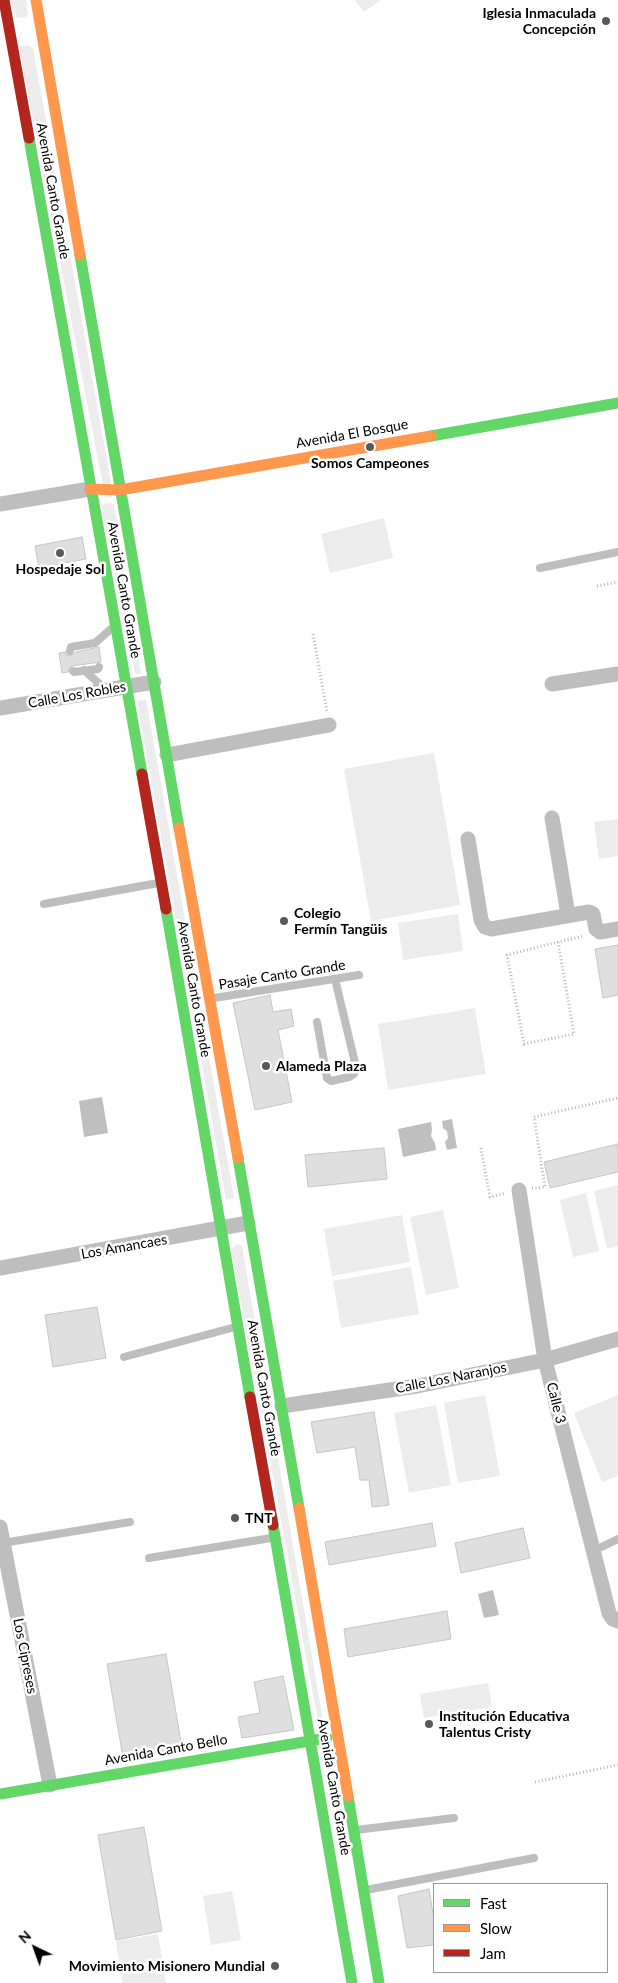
<!DOCTYPE html>
<meta charset="utf-8">
<style>
body{margin:0}
#map{position:relative;width:618px;height:1983px;overflow:hidden;background:#fff;font-family:Lato,sans-serif}
canvas{display:block}
.legend{position:absolute;left:433px;top:1883px;width:175px;height:90px;box-sizing:border-box;background:#fff;border:1px solid #999;margin:0;padding:6px 9px;list-style:none;font-size:15px;color:#000}
.legend li{display:flex;align-items:center;gap:10px;height:25px}
.legend b{width:25px;border:1px solid #999}
.north{position:absolute;left:10px;top:1923px;width:50px;height:50px;-webkit-text-stroke:4px #fff;paint-order:stroke;rotate:318deg;font-size:14px;font-weight:700;line-height:20px;text-align:center;color:#000}
.north::after{content:'';display:block;margin:auto;width:18px;height:22px;background:#000;clip-path:polygon(50% 0,100% 100%,50% 72%,0 100%)}
</style>
<div id="map">
<canvas width="618" height="1983"></canvas>
<ul class="legend">
<li><b style="height:6px;background:#63d668"></b>Fast</li>
<li><b style="height:6px;background:#ff974d"></b>Slow</li>
<li><b style="height:6px;background:#b3261e"></b>Jam</li>
</ul>
<div class="north">N</div>
</div>
<script>
const context = document.querySelector('canvas').getContext('2d');
context.lineJoin = 'round';
function fillPath(path, color) { context.fillStyle = color; context.fill(path, 'evenodd'); }
const poly = rows => new Path2D(rows.map(r => 'M' + r).join(''));
function stroke(path, color, width, dash) { context.strokeStyle = color; context.lineWidth = width; context.lineCap = dash ? 'butt' : 'round'; context.setLineDash(dash || []); context.stroke(path); }
function write(font, color, halo, rows, align = 'center') {
  context.font = font + ' Lato,sans-serif'; context.lineWidth = 5; context.setLineDash([]); context.textBaseline = 'middle'; context.strokeStyle = halo; context.fillStyle = color; for (const [text, x, y, turn = 0] of rows) {
    context.save(); context.translate(x, y); context.rotate((+turn || 0) * Math.PI / 180); context.textAlign = isNaN(turn) ? turn : align; if (halo) context.strokeText(text, 0, 0); context.fillText(text, 0, 0); context.restore();
  }
}
fillPath(poly([
 [10,0,26,0,28,14,26,17,17,18],
 [355,0,381,0,364,12],
 [28,45,33,48,111,483,103,486,19,47],
 [109,503,114,504,141,674,135,674,101,505],
 [384,518,393,558,330,573,321,534],
 [146,699,234,1198,226,1200,137,701],
 [434,753,460,905,371,921,344,769],
 [618,819,618,856,599,859,594,822],
 [458,914,463,951,403,960,398,923],
 [475,1008,486,1074,388,1090,378,1024],
 [618,1185,618,1246,607,1249,594,1191],
 [586,1193,599,1251,573,1257,560,1200],
 [443,1210,459,1288,426,1295,410,1217],
 [402,1215,410,1262,332,1276,324,1229],
 [237,1244,242,1246,323,1721,318,1722,231,1249],
 [411,1267,419,1314,341,1328,333,1281],
 [485,1395,500,1476,458,1483,444,1403],
 [618,1395,618,1476,602,1482,574,1413],
 [436,1405,451,1485,409,1493,394,1413],
 [488,1683,492,1707,424,1718,420,1694],
 [232,1891,241,1940,211,1945,203,1896],
 [158,1934,166,1983,122,1983,116,1941]
]), '#ececec');
fillPath(poly([
 [102,1097,108,1133,84,1137,79,1101],
 [452,1119,457,1148,447,1150,445,1142,448,1138,447,1131,443,1128,442,1121],
 [431,1122,432,1130,431,1136,435,1143,436,1150,403,1157,398,1129],
 [493,1590,499,1615,484,1618,478,1594]
]), '#bfbfbf');
const building = poly([
 [82,537,86,559,39,568,35,546,82,537],
 [99,647,101,662,71,666,68,672,62,673,59,653,65,652,66,655,71,656,76,652,99,647],
 [618,945,618,995,603,998,595,949,618,945],
 [270,995,273,1012,291,1009,294,1026,278,1030,292,1102,255,1110,233,1003,270,995],
 [618,1144,618,1172,550,1188,544,1162,618,1144],
 [384,1148,387,1179,308,1187,305,1155,384,1148],
 [97,1307,106,1358,53,1367,45,1315,97,1307],
 [374,1412,389,1505,372,1507,369,1480,360,1480,355,1447,317,1453,311,1422,374,1412],
 [432,1523,436,1546,329,1565,325,1542,432,1523],
 [523,1528,530,1558,461,1573,455,1543,523,1528],
 [447,1611,451,1639,348,1657,344,1629,447,1611],
 [166,1654,182,1748,123,1758,107,1664,166,1654],
 [283,1676,294,1730,242,1738,238,1717,260,1713,254,1682,283,1676],
 [144,1827,162,1931,116,1940,98,1835,144,1827],
 [429,1889,434,1920,434,1945,407,1948,398,1896,429,1889]
]);
fillPath(building, '#dfdfdf');
stroke(building, '#c7c7c7', 1);
stroke(poly([
 [597,586,618,582],
 [313,634,327,712],
 [558,942,574,1034,524,1044,507,955,558,942,584,936],
 [481,1148,490,1197,506,1193],
 [532,1188,545,1187,534,1117,618,1098],
 [535,1782,618,1765]
]), '#b9b9b9', 3, [1, 2.5]);
stroke(poly([
 [540,568,618,552],
 [70,651,71,647,95,643,112,628],
 [84,670,105,689],
 [73,671,74,672,98,669,99,667],
 [44,904,158,883],
 [214,998,359,975],
 [317,1022,327,1078,331,1081,349,1077,354,1074,356,1067,335,979],
 [124,1357,235,1327],
 [3,1543,130,1522],
 [593,1551,618,1539],
 [149,1558,271,1538],
 [356,1830,454,1818],
 [366,1890,534,1858]
]), '#bebebe', 8);
stroke(poly([
 [0,504,90,489],
 [552,684,618,674],
 [0,708,154,682],
 [167,755,329,725],
 [552,818,568,915],
 [468,839,481,920,485,927,491,929,589,912,593,914,596,929,600,932,618,929],
 [519,1190,545,1360,609,1613,613,1619,618,1621],
 [0,1268,248,1223],
 [282,1406,417,1386,545,1360,618,1339],
 [0,1527,50,1785]
]), '#bebebe', 15);
stroke(poly([
 [29,138,142,774],
 [80,255,179,828],
 [431,436,618,403],
 [166,909,250,1397],
 [238,1158,299,1508],
 [273,1525,352,1983],
 [0,1794,327,1738],
 [348,1796,379,1983]
]), '#63d668', 11);
stroke(poly([
 [36,0,80,255],
 [90,489,120,490,431,436],
 [179,828,238,1158],
 [299,1508,348,1796]
]), '#ff974d', 11);
stroke(poly([
 [4,0,29,138],
 [142,774,166,909],
 [250,1397,273,1525]
]), '#b3261e', 11);
for (const [x, y, r, color] of [
 [606,21,5,"#595959"],
 [370,447,5,"#595959"],
 [60,553,5,"#595959"],
 [284,921,5,"#595959"],
 [266,1066,5,"#595959"],
 [235,1518,5,"#595959"],
 [429,1724,5,"#595959"],
 [275,1966,5,"#595959"]
]) { const dot = new Path2D(); dot.arc(x, y, r, 0, 2 * Math.PI); context.fillStyle = color; context.fill(dot); stroke(dot, '#fff', 2); }
write('bold 14px', '#000', '#fff', [
 ["Iglesia Inmaculada",596,13,"right"],
 ["Concepción",596,29,"right"],
 ["Somos Campeones",370,463,"center"],
 ["Hospedaje Sol",60,569,"center"],
 ["Colegio",294,913],
 ["Fermín Tangüis",294,929],
 ["Alameda Plaza",276,1066],
 ["TNT",245,1518],
 ["Institución Educativa",439,1716],
 ["Talentus Cristy",439,1732],
 ["Movimiento Misionero Mundial",265,1966,"right"]
], 'left');
write('14px', '#000', '#fff', [
 ["Avenida Canto Grande",53,191,80],
 ["Avenida El Bosque",352,434,-10],
 ["Avenida Canto Grande",124,590,80],
 ["Calle Los Robles",77,695,-10],
 ["Pasaje Canto Grande",282,975,-9],
 ["Avenida Canto Grande",194,989,80],
 ["Los Amancaes",124,1247,-10],
 ["Calle Los Naranjos",451,1378,-11],
 ["Avenida Canto Grande",264,1388,80],
 ["Calle 3",556,1403,76],
 ["Los Cipreses",25,1656,79],
 ["Avenida Canto Bello",166,1750,-10],
 ["Avenida Canto Grande",334,1787,80]
]);
</script>
